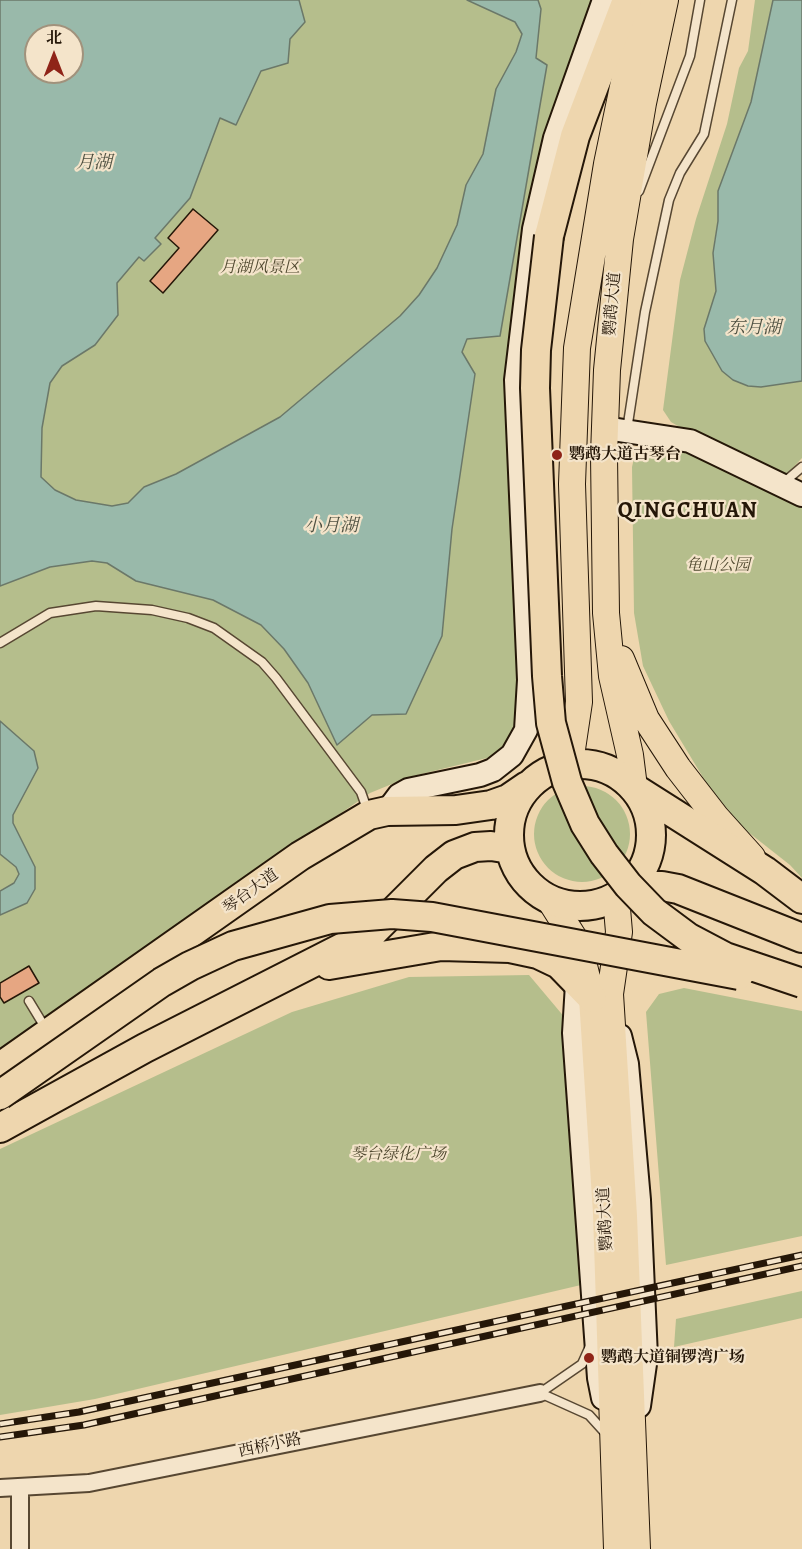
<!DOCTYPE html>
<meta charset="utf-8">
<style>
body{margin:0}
#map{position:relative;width:802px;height:1549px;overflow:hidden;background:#eed6ae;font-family:Alegreya,"Noto Serif SC",serif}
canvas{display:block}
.north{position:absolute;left:24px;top:24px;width:60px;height:60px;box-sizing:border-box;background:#f4e4ca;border:2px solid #a1927c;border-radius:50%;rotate:0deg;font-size:16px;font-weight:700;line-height:24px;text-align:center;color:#251708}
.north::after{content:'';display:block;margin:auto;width:21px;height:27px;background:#8f2418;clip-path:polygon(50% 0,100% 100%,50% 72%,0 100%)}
</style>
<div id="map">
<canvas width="802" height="1549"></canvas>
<div class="north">北</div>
</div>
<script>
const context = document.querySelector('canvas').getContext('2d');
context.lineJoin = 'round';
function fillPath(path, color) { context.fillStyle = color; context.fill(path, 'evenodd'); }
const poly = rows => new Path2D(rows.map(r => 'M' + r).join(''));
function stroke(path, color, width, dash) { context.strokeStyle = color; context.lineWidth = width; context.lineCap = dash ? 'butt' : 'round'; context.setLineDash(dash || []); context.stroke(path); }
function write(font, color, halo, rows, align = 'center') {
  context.font = font + ' Alegreya,"Noto Serif SC",serif'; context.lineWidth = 4.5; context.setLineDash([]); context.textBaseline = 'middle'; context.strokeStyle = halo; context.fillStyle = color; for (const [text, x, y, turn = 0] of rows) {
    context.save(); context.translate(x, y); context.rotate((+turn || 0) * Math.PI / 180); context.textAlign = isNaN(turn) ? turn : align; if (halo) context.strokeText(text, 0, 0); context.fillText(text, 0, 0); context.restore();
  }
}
fillPath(poly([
 [0,0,597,0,565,88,524,685,516,728,502,750,491,757,409,777,370,793,0,1050],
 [36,36,72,36,72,72,36,72],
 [755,0,773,0,751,102,718,199,718,221,714,244,716,291,704,335,722,371,748,386,802,381,802,458,786,475,683,429,671,422,663,410,680,280,696,219,727,124,739,68,748,51],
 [666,440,802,503,802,878,790,865,743,828,707,784,669,721,643,666,634,613,632,467,635,454,643,444],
 '534 834a48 48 0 1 1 96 0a48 48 0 1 1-96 0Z',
 [529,975,566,1019,581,1285,95,1399,0,1415,0,1149,292,1012,409,977],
 [684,988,802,1011,802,1236,666,1265,646,1012,659,994],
 [802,1291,802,1318,674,1347,676,1319]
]), '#b5be8c');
const water = poly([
 [0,0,299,0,305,22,290,39,288,63,261,71,236,125,220,118,190,198,155,238,161,244,144,261,139,257,117,283,118,315,95,345,62,366,50,383,42,428,41,477,55,490,76,500,112,506,128,503,144,487,176,474,280,417,400,316,419,295,437,268,457,225,466,185,483,154,496,89,516,52,522,34,515,22,467,0,538,0,541,9,536,58,547,65,500,336,467,339,462,352,475,374,452,529,442,636,406,714,372,715,337,745,308,683,284,649,261,625,213,600,136,581,107,563,92,561,50,567,0,586,0,0],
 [36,36,72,36,72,72,36,72,36,36],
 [773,0,802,0,802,381,761,387,748,386,733,380,722,371,705,341,704,329,716,291,713,253,718,221,718,191,751,102,773,0],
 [0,721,34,751,38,768,13,815,13,823,35,867,35,889,27,903,0,915,0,891,14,883,19,874,16,867,0,854,0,721]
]);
fillPath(water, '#99b9aa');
stroke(water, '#6b7869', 1.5);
const building = poly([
 [193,209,218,230,163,293,150,281,179,248,168,238,193,209],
 [29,966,39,983,4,1003,0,997,0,983,29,966]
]);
fillPath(building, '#e6a682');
stroke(building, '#251708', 1.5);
const lane = poly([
 [639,191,690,56,700,0],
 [627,430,645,312,669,200,680,173,704,134,732,0],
 [782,484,802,467],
 [0,643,50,613,96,606,152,610,188,618,214,628,262,662,276,678,361,792,368,812],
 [29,1001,46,1029],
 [591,1344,582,1364,540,1393,589,1415,608,1436]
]);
const street = poly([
 [0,1488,89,1483,540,1393],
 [20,1549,20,1488]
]);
const secondary = poly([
 [605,428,690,441,802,495],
 [387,811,399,795,408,790,480,775,493,770,512,755,526,730,529,680,516,380,534,229,555,138,604,0],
 [577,984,574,1033,599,1378,603,1398],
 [620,1036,627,1064,639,1200,646,1357,639,1406]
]);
const primary = poly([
 [621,659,646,719,678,768,716,817,752,857],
 [556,767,572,749,579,702,572,484,577,348,607,164,641,0],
 [634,787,630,755,612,676,606,613,604,455,607,370,620,239,643,103,665,0],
 [616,897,619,932,610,994,624,1216,637,1549],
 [550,900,579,946,592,998,606,1213,617,1549]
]);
const highway = poly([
 [549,236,575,136,627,0],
 '509 835a71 71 0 1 1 142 0a71 71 0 1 1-142 0Z',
 [634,788,765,871,802,899],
 [630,886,662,886,678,889,802,938],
 [329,965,441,946,510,948,538,954,559,964,592,998],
 [0,1067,300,856,369,815,387,811,456,810,491,805,508,799,527,786],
 [0,1128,145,1048,373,932,436,869,454,855,475,847,491,846,510,849,510,851]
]);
stroke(lane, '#574732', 11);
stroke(street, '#574732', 20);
stroke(secondary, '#251708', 26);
stroke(primary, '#251708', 28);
stroke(highway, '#251708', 32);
stroke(lane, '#f4e4ca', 8);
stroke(street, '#f4e4ca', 16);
stroke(secondary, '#f4e4ca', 22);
stroke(primary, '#eed6ae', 26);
stroke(highway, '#eed6ae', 28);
const rail = poly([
 [0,1424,79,1412,802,1255],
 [0,1437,84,1425,802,1266]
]);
stroke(rail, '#251708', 7);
stroke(rail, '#f4e4ca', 4.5, [14]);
const highwayBridge = poly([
 [549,236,536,350,535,388,547,676,551,723,567,782,585,824,604,854,628,885,654,912,689,938,725,957,802,983],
 [0,1095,162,982,190,966,233,946,330,919,392,914,432,917,739,975]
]);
stroke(highwayBridge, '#251708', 32, []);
stroke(highwayBridge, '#eed6ae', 28);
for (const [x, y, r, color] of [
 [557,455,6,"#8f2418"],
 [589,1358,6,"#8f2418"]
]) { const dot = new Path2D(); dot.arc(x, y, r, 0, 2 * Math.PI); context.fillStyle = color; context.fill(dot); stroke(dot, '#f4e4ca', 2); }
write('italic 16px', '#504930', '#f4e4ca', [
 ["月湖风景区",260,268],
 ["龟山公园",718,566],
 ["琴台绿化广场",398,1155]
]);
write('16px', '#251708', '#f4e4ca', [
 ["鹦鹉大道",613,304,-85],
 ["琴台大道",251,892,-36],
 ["鹦鹉大道",606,1219,-93],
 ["西桥小路",270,1446,-12]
]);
write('bold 16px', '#251708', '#f4e4ca', [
 ["鹦鹉大道古琴台",569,455],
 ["鹦鹉大道铜锣湾广场",601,1358]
], 'left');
write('italic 18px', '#4e5041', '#f4e4ca', [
 ["月湖",94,164],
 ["东月湖",754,329],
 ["小月湖",331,527]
]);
context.letterSpacing = '1.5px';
write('bold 22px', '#251708', '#f4e4ca', [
 ["QINGCHUAN",688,512]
]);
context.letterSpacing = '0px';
</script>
